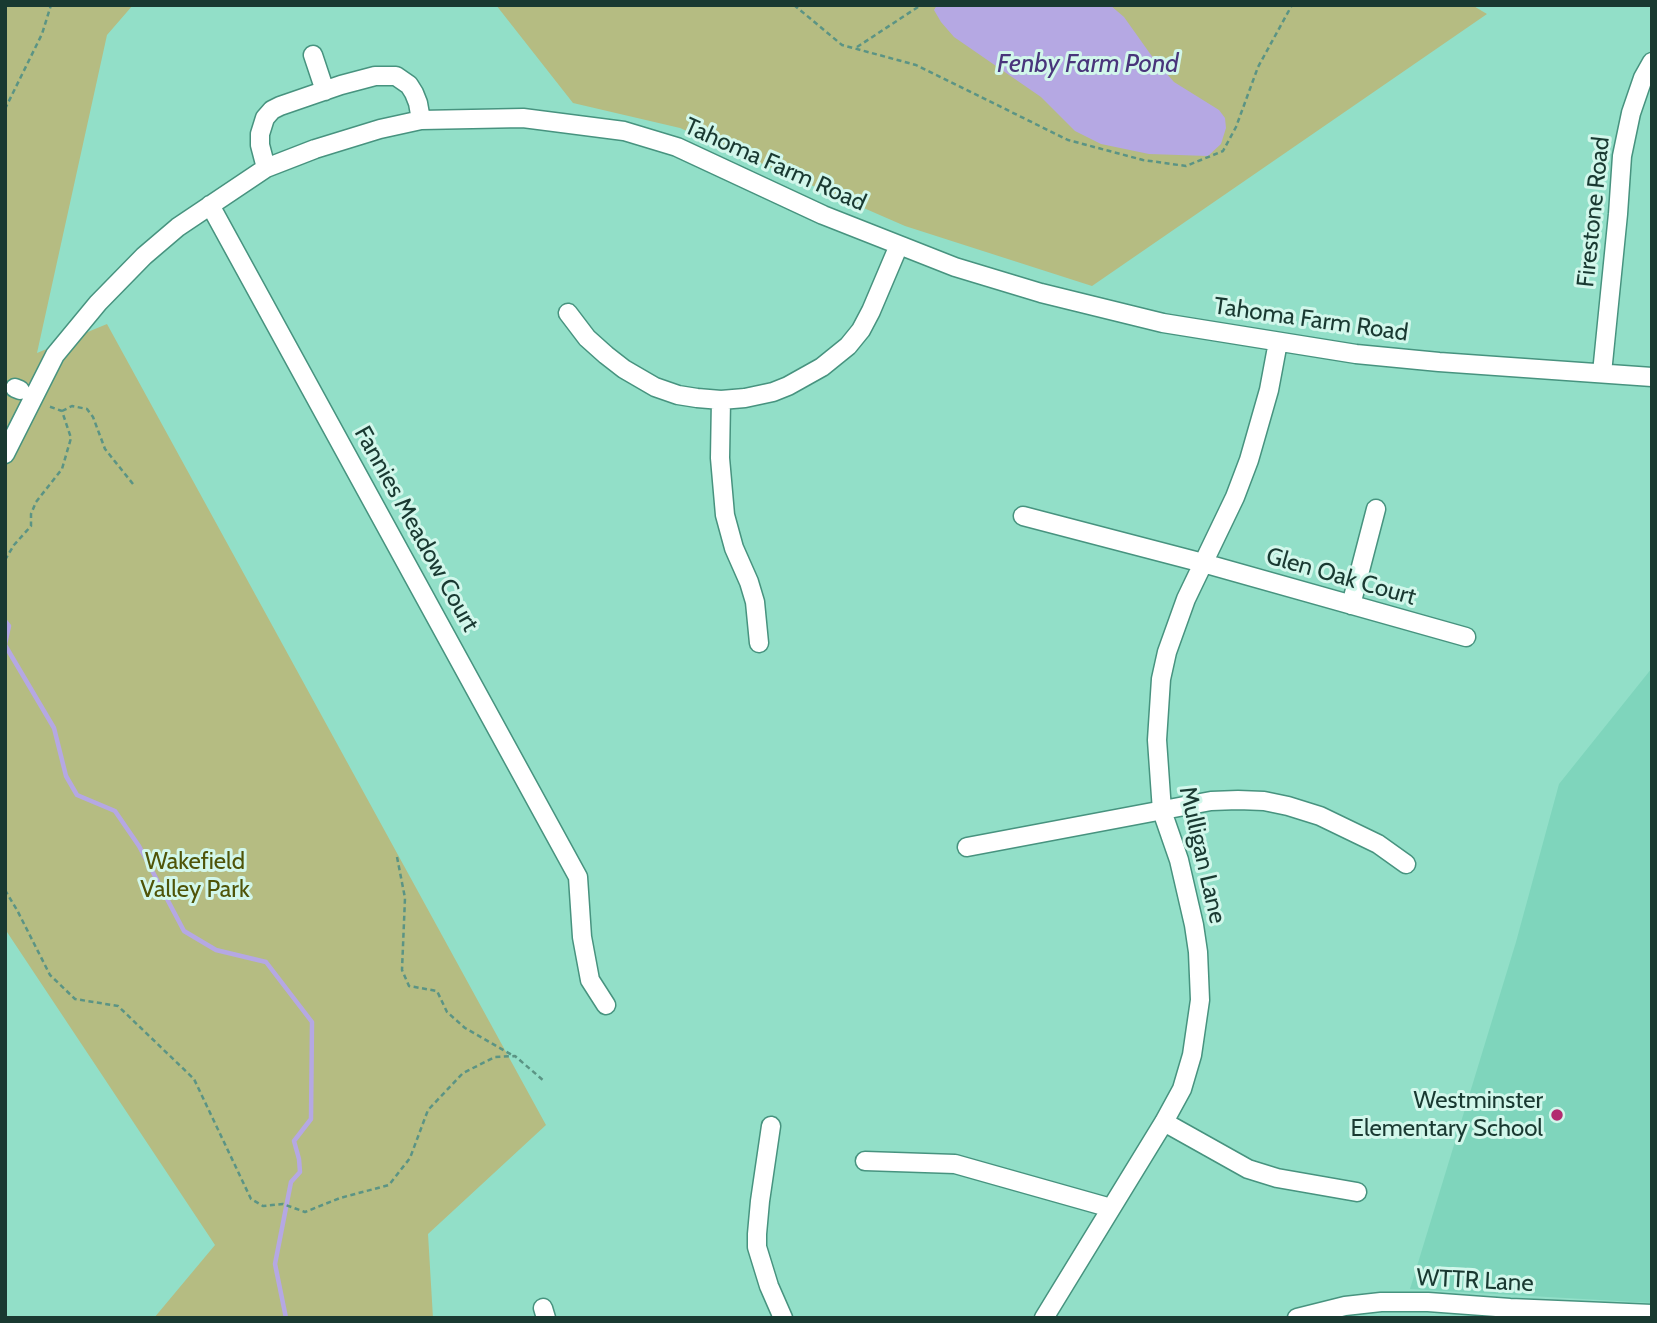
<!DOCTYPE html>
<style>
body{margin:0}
#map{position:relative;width:1657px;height:1323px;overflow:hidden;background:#92dfc8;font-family:Cabin,sans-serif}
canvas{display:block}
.frame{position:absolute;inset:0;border:7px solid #193931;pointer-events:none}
</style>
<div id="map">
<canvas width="1657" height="1323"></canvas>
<div class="frame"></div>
</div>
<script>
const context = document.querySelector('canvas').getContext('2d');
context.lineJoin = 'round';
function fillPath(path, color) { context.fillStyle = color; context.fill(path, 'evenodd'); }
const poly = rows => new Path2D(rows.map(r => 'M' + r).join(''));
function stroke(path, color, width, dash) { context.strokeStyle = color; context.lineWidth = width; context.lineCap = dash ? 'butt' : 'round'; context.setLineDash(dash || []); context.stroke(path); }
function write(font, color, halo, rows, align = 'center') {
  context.font = font + ' Cabin,sans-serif'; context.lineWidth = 6; context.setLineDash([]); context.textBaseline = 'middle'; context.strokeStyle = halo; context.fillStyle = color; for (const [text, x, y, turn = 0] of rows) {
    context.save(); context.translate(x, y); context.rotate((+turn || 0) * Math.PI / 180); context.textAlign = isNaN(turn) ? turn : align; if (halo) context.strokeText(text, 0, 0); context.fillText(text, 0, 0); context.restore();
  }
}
fillPath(poly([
 [1652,668,1652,1303,1410,1289,1516,942,1559,784]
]), '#7fd5bc');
fillPath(poly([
 [5,5,133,5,107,35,37,353,107,324,546,1125,428,1234,433,1318,154,1318,215,1245,5,929],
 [496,5,1472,5,1487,14,1092,286,905,226,680,128,573,103]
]), '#b5bc82');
fillPath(poly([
 [937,5,1110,5,1124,17,1156,62,1174,82,1219,110,1225,118,1226,128,1221,144,1208,156,1149,154,1101,144,1075,131,1041,97,954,37,941,22,934,10]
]), '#b5a8e3');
stroke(poly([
 [5,621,9,626,5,644],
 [5,645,54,728,66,776,77,795,115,811,139,846,184,931,216,950,266,962,312,1022,311,1119,294,1141,299,1159,300,1172,291,1182,275,1264,286,1318]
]), '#b5a8e3', 4.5);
const minor = poly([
 [313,55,325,91],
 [266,168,260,145,260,134,265,118,272,110,280,106,341,85,375,76,396,76,409,85,414,93,418,103,421,120],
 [210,205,578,877,582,937,590,980,606,1005],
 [568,313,587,338,606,355,624,369,655,387,678,395,697,398,721,400,745,398,773,392,788,386,822,367,848,346,861,330,871,311,899,245],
 [1602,373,1618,214,1622,156,1631,113,1643,78,1652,62],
 [15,388,20,390],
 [721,400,720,458,725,515,734,548,749,582,755,602,759,643],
 [5,454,55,355,98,303,144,256,178,227,266,168,315,149,380,129,421,120,523,118,624,131,677,147,823,215,955,267,1041,293,1163,323,1356,354,1439,362,1652,377],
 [1023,516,1203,563,1466,637],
 [1351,605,1376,509],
 [967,847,1211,801,1238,800,1264,801,1288,806,1320,816,1378,844,1406,864],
 [1164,1122,1248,1169,1277,1178,1357,1192],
 [771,1126,760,1201,757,1234,757,1247,769,1286,783,1318],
 [865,1161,955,1164,1111,1208],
 [543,1308,546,1318],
 [1044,1318,1164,1122,1182,1089,1192,1055,1200,1000,1198,952,1194,925,1179,860,1162,811,1157,740,1161,679,1167,652,1186,599,1235,497,1249,460,1269,390,1278,342],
 [1297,1318,1345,1306,1381,1302,1428,1302,1510,1308,1652,1314]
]);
stroke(minor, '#47937f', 21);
stroke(poly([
 [794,5,842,45,916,65,1068,140,1143,160,1186,166,1223,151,1236,127,1258,67,1292,5],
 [857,47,921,5],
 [5,109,42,34,51,5],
 [62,411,72,406,87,409,93,417,105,449,133,484],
 [5,560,14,545,31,526,31,514,36,502,62,469,71,438,62,411,48,406],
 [397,857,405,898,402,970,409,986,437,991,447,1012,465,1028,512,1055],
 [5,890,17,910,50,975,75,999,118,1006,194,1079,251,1199,263,1206,283,1204,305,1212,340,1198,389,1185,410,1158,428,1110,463,1073,495,1057,515,1056,544,1081]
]), '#5b9484', 2.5, [5, 3.5]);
stroke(minor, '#fff', 18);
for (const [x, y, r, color] of [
 [1557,1115,7,"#b22c70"]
]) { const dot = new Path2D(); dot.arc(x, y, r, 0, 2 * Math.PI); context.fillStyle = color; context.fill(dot); stroke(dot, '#d2f7eb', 2.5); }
write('24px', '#193931', '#d2f7eb', [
 ["Tahoma Farm Road",775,165,24],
 ["Firestone Road",1594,212,-84],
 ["Tahoma Farm Road",1311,320,8],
 ["Fannies Meadow Court",416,529,61],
 ["Glen Oak Court",1341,577,16],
 ["Mulligan Lane",1202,855,77],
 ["WTTR Lane",1475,1281,3]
]);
write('24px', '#4f5408', '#d2f7eb', [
 ["Wakefield",195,862],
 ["Valley Park",195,890]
]);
write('24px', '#193931', '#d2f7eb', [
 ["Westminster",1543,1101],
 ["Elementary School",1543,1129]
], 'right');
write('italic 26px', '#49357b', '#d2f7eb', [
 ["Fenby Farm Pond",1088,64]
]);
</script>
